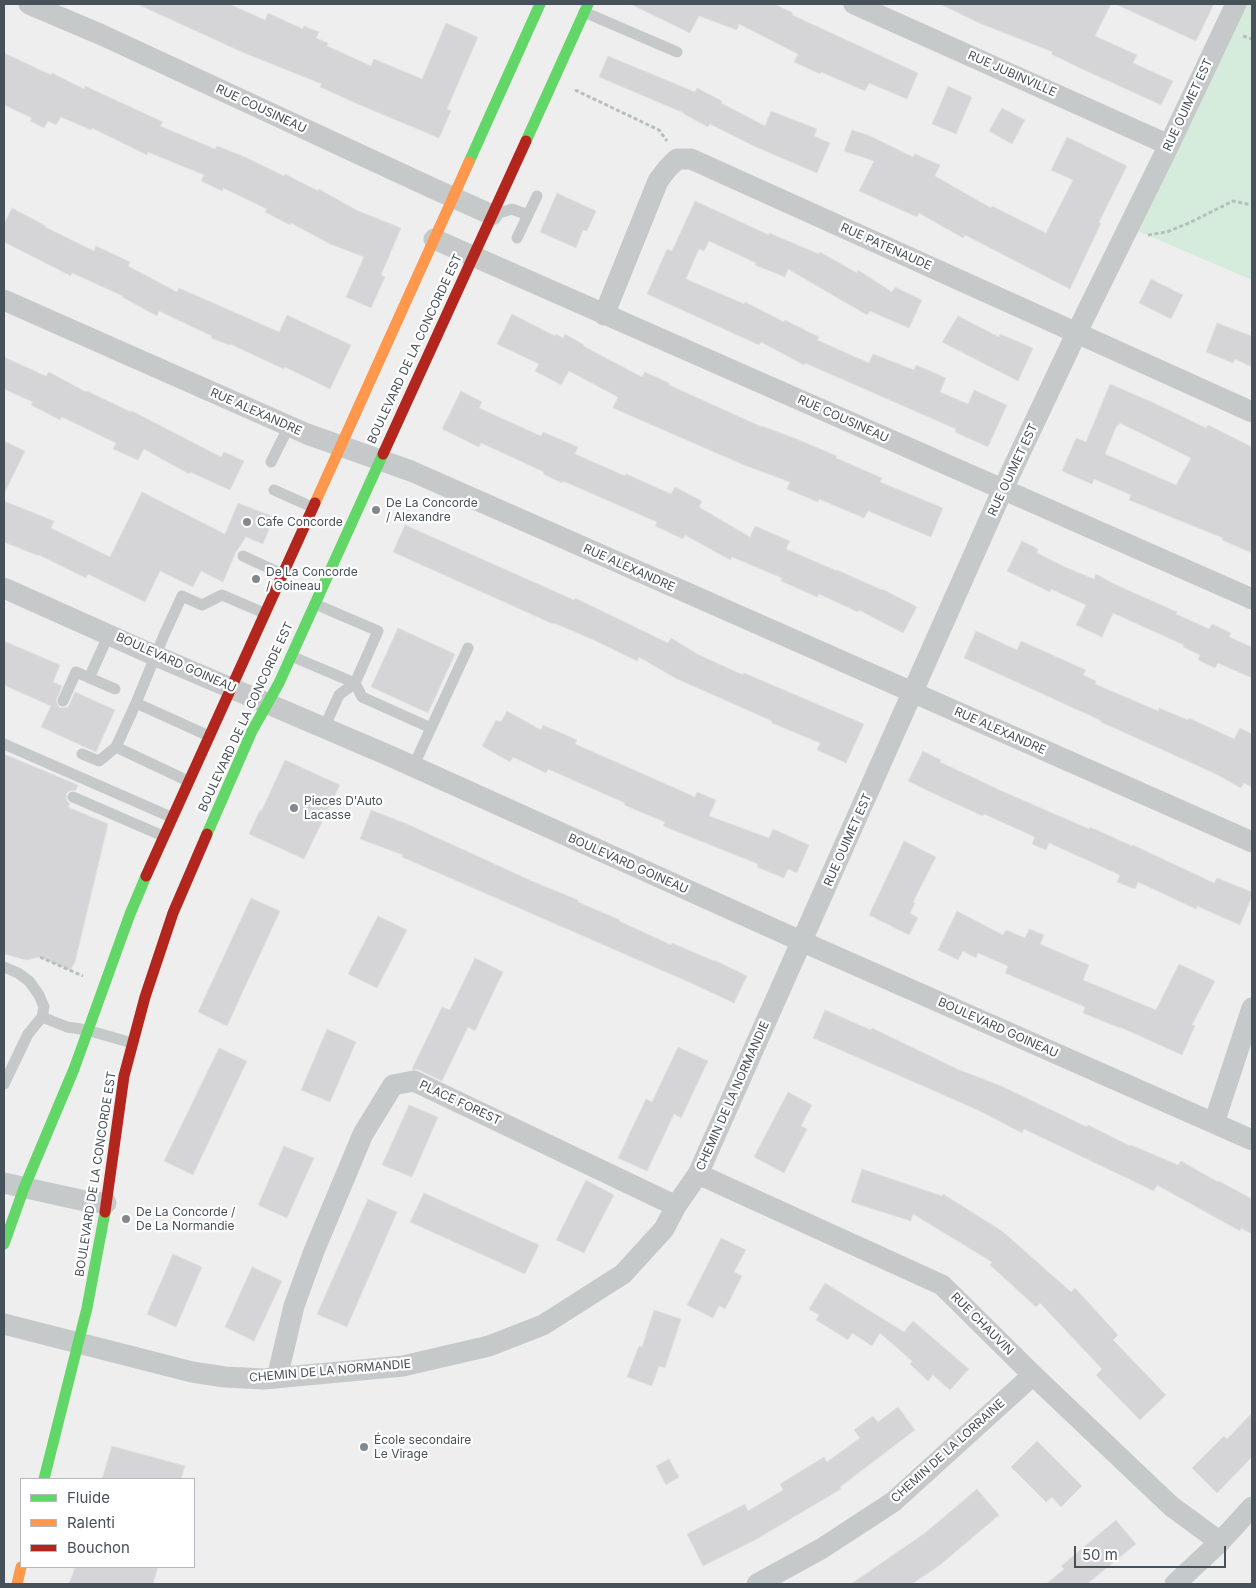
<!DOCTYPE html>
<meta charset="utf-8">
<style>
body{margin:0}
#map{position:relative;width:1256px;height:1588px;overflow:hidden;background:#efeeee;font-family:Inter,sans-serif}
canvas{display:block}
.frame{position:absolute;inset:0;border:5px solid #475159;pointer-events:none}
.legend{position:absolute;left:20px;top:1478px;width:175px;height:90px;box-sizing:border-box;background:#fff;border:1px solid #b5b9bd;margin:0;padding:6px 9px;list-style:none;font-size:15px;color:#475159}
.legend li{display:flex;align-items:center;gap:10px;height:25px}
.legend b{width:25px;border:1px solid #b5b9bd}
.scale{position:absolute;left:1074px;top:1546px;width:152px;height:22px;box-sizing:border-box;border:2px solid #475159;border-top:0;padding-left:6px;font-size:15px;line-height:18px;white-space:nowrap;color:#475159;-webkit-text-stroke:4px #fff;paint-order:stroke}
</style>
<div id="map">
<canvas width="1256" height="1588"></canvas>
<div class="frame"></div>
<ul class="legend">
<li><b style="height:6px;background:#63d668"></b>Fluide</li>
<li><b style="height:6px;background:#ff974d"></b>Ralenti</li>
<li><b style="height:6px;background:#b3261e"></b>Bouchon</li>
</ul>
<div class="scale">50 m</div>
</div>
<script>
const context = document.querySelector('canvas').getContext('2d');
context.lineJoin = 'round';
function fillPath(path, color) { context.fillStyle = color; context.fill(path, 'evenodd'); }
const poly = rows => new Path2D(rows.map(r => 'M' + r).join(''));
function stroke(path, color, width, dash) { context.strokeStyle = color; context.lineWidth = width; context.lineCap = dash ? 'butt' : 'round'; context.setLineDash(dash || []); context.stroke(path); }
function write(font, color, halo, rows, align = 'center') {
  context.font = font + ' Inter,sans-serif'; context.lineWidth = 4.5; context.setLineDash([]); context.textBaseline = 'middle'; context.strokeStyle = halo; context.fillStyle = color; for (const [text, x, y, turn = 0] of rows) {
    context.save(); context.translate(x, y); context.rotate((+turn || 0) * Math.PI / 180); context.textAlign = isNaN(turn) ? turn : align; if (halo) context.strokeText(text, 0, 0); context.fillText(text, 0, 0); context.restore();
  }
}
fillPath(poly([
 [1235,4,1252,4,1252,280,1133,229]
]), '#d5ecdc');
const building = poly([
 [137,4,229,4,265,20,268,13,303,29,304,26,319,32,316,38,328,43,327,46,371,66,374,59,422,79,446,23,478,37,447,109,451,111,439,138,360,105,320,87,322,84,242,52,137,4],
 [630,4,774,4,793,13,792,15,918,73,907,99,869,83,865,91,821,72,820,74,794,62,798,54,739,24,737,30,699,16,690,33,630,4],
 [940,4,1111,4,1095,36,1137,55,1133,63,1173,81,1161,105,1080,68,1051,54,1053,52,979,23,940,4],
 [1115,4,1214,4,1196,41,1115,4],
 [4,53,51,75,52,73,84,89,85,86,122,103,163,122,160,126,215,149,217,146,245,157,284,176,285,174,318,191,319,189,356,210,401,228,381,275,385,277,371,308,346,297,364,257,330,244,291,223,290,225,265,212,267,209,223,188,222,191,201,181,204,175,148,152,147,155,92,128,91,130,61,117,56,125,48,121,44,128,30,121,32,118,4,105,4,53],
 [608,56,695,92,697,88,722,101,721,103,765,126,771,111,817,129,814,136,830,143,817,173,756,147,710,124,708,127,684,114,684,113,599,77,608,56],
 [948,86,972,97,956,134,932,124,948,86],
 [1002,108,1025,120,1012,144,989,131,1002,108],
 [852,130,870,136,913,157,915,154,940,165,935,176,991,208,992,206,1046,233,1073,180,1051,170,1067,137,1127,166,1099,222,1101,223,1070,289,965,235,963,238,919,213,917,217,859,191,874,161,844,151,852,130],
 [557,193,596,211,587,231,583,230,576,248,540,232,557,193],
 [695,201,769,235,769,233,819,254,820,252,857,273,858,270,892,292,895,287,922,300,909,328,870,311,867,315,788,269,785,277,755,265,756,263,709,241,704,251,699,249,686,279,744,304,745,302,784,322,785,320,819,337,817,340,869,363,873,354,914,370,916,365,946,378,940,392,968,404,974,390,1007,405,988,447,955,432,956,429,805,363,804,365,761,342,759,345,647,294,667,249,672,251,695,201],
 [12,208,46,226,45,227,94,251,96,246,130,262,128,266,177,292,179,288,279,332,287,315,351,345,330,389,285,367,284,369,230,344,229,345,211,338,212,336,159,311,157,316,122,297,123,296,72,273,71,276,4,242,4,224,12,208],
 [1151,279,1183,295,1171,319,1139,303,1151,279],
 [512,314,555,336,556,334,563,338,565,334,584,345,583,346,642,377,645,372,669,383,669,385,762,427,762,426,794,438,837,456,836,458,882,478,880,482,943,508,931,537,868,511,864,518,819,499,818,502,787,489,790,482,744,465,613,408,618,397,569,371,561,385,535,371,539,364,497,344,512,314],
 [958,316,999,337,1000,334,1033,348,1018,381,942,342,958,316],
 [1217,323,1252,336,1252,367,1235,359,1233,363,1206,352,1217,323],
 [4,357,46,376,49,372,86,392,87,391,131,412,132,411,221,457,224,452,244,461,230,490,190,472,189,474,144,449,138,460,113,449,116,443,62,417,60,420,31,405,33,402,4,389,4,357],
 [1110,384,1154,403,1206,428,1208,425,1252,447,1252,553,1222,540,1223,538,1129,500,1131,495,1094,479,1092,484,1062,471,1076,438,1086,442,1110,384],
 [1120,423,1191,458,1176,485,1105,454,1117,425,1118,426,1120,423],
 [461,391,482,402,479,408,541,436,543,432,578,447,575,454,625,476,626,474,671,494,675,487,702,501,699,507,750,537,755,526,790,541,786,549,837,571,837,570,882,590,882,589,917,607,903,633,859,610,858,612,819,594,817,597,781,581,782,578,732,557,730,560,685,535,683,539,655,526,657,522,563,481,562,483,543,474,544,472,481,443,479,447,442,429,461,391],
 [4,441,25,451,4,494,4,441],
 [142,492,225,534,238,503,274,517,263,544,246,537,236,552,223,582,201,571,193,587,160,571,145,602,88,574,86,578,39,555,39,556,4,542,4,501,54,521,51,528,110,557,142,492],
 [405,525,574,600,575,598,668,643,671,638,699,655,743,675,744,673,864,724,846,763,817,750,820,743,772,723,772,721,675,678,639,657,637,661,596,641,554,623,553,624,393,552,405,525],
 [1022,541,1038,549,1037,553,1067,568,1094,579,1096,574,1114,584,1177,612,1176,614,1209,629,1212,624,1231,633,1229,637,1252,647,1252,678,1218,663,1215,668,1198,660,1200,655,1183,647,1184,645,1113,613,1102,637,1076,625,1086,605,1051,589,1050,592,1007,571,1022,541],
 [398,628,455,654,428,713,371,687,398,628],
 [976,631,1017,650,1021,641,1086,670,1083,675,1096,681,1095,684,1158,711,1159,708,1188,720,1189,718,1234,739,1240,728,1252,734,1252,787,1244,783,1241,788,1216,774,1101,722,1102,721,964,658,976,631],
 [4,641,60,665,53,682,62,686,56,701,60,708,68,707,75,692,115,710,96,752,41,727,51,706,4,685,4,641],
 [507,711,541,730,543,725,577,740,575,744,695,797,697,792,716,800,709,816,769,838,773,829,809,845,797,873,788,869,784,878,757,867,758,864,663,826,665,822,624,805,625,803,548,769,546,773,513,757,510,762,482,746,496,720,501,722,507,711],
 [923,751,941,760,940,762,1004,792,1089,829,1090,827,1132,846,1133,845,1214,883,1217,878,1252,892,1252,896,1240,925,1197,906,1196,909,1138,882,1135,889,1117,882,1120,875,1049,843,1046,850,1032,844,1035,837,984,814,983,816,941,797,908,781,923,751],
 [4,754,78,785,76,790,69,791,66,794,67,801,70,804,68,807,108,824,75,962,70,970,40,957,26,960,4,954,4,754],
 [285,760,340,785,304,859,249,834,260,810,262,810,285,760],
 [371,810,407,824,534,882,578,900,578,902,620,920,619,921,671,945,672,943,714,961,714,960,747,976,734,1003,691,983,402,857,403,855,360,839,371,810],
 [904,841,936,857,913,902,915,903,910,913,918,918,909,935,869,915,904,841],
 [251,898,280,911,227,1026,198,1012,251,898],
 [957,911,1003,935,1006,930,1025,938,1029,929,1044,935,1040,944,1089,965,1083,980,1156,1010,1179,964,1215,981,1192,1025,1195,1026,1182,1055,1120,1027,1120,1028,1083,1013,1085,1007,1005,973,1008,966,978,953,976,958,963,951,958,960,938,950,957,911],
 [378,916,407,930,377,988,348,974,378,916],
 [475,958,503,972,475,1031,468,1027,442,1081,419,1070,412,1069,442,1007,450,1010,475,958],
 [825,1010,871,1030,872,1028,957,1069,1001,1086,1087,1127,1088,1125,1130,1146,1131,1145,1178,1165,1181,1161,1218,1182,1219,1181,1252,1199,1252,1234,1241,1228,1240,1231,1157,1185,1154,1191,1024,1129,1022,1133,978,1110,813,1038,825,1010],
 [327,1029,356,1042,330,1102,301,1090,327,1029],
 [678,1047,708,1061,681,1118,674,1114,647,1171,618,1158,646,1099,652,1102,678,1047],
 [219,1048,247,1061,193,1175,164,1161,219,1048],
 [788,1092,812,1105,801,1126,807,1129,784,1173,754,1157,788,1092],
 [409,1105,438,1117,412,1177,382,1165,409,1105],
 [284,1146,314,1158,287,1218,258,1205,284,1146],
 [862,1169,942,1196,943,1194,1002,1231,1071,1292,1075,1288,1118,1335,1113,1340,1166,1395,1140,1420,1096,1375,1102,1369,1040,1303,1036,1307,990,1265,992,1262,913,1214,911,1221,851,1202,862,1169],
 [586,1180,614,1195,584,1253,556,1240,586,1180],
 [424,1193,539,1245,525,1274,410,1222,424,1193],
 [368,1199,397,1212,347,1327,317,1314,368,1199],
 [721,1238,746,1250,734,1272,742,1276,725,1309,719,1306,713,1318,687,1305,721,1238],
 [173,1254,202,1267,176,1327,147,1314,173,1254],
 [252,1267,282,1281,254,1341,225,1327,252,1267],
 [825,1283,904,1332,913,1321,969,1369,950,1390,933,1375,928,1381,910,1364,912,1361,880,1333,872,1346,852,1333,848,1340,816,1320,819,1315,809,1309,825,1283],
 [654,1310,681,1319,665,1368,659,1366,652,1386,627,1377,639,1346,642,1347,654,1310],
 [898,1407,915,1430,840,1487,841,1489,755,1540,703,1566,687,1534,745,1504,748,1511,783,1490,780,1484,824,1457,827,1462,860,1438,854,1430,873,1416,878,1422,898,1407],
 [1252,1413,1252,1457,1217,1493,1192,1468,1224,1436,1227,1439,1252,1413],
 [1037,1441,1082,1486,1061,1507,1052,1497,1046,1502,1011,1467,1037,1441],
 [112,1446,185,1466,181,1479,102,1479,112,1446],
 [669,1459,679,1477,666,1485,656,1466,669,1459],
 [977,1489,999,1515,940,1565,912,1584,851,1584,925,1533,977,1489],
 [1116,1520,1136,1544,1087,1584,1046,1584,1064,1569,1061,1566,1116,1520],
 [75,1567,158,1567,153,1584,69,1584,75,1567]
]);
fillPath(building, '#d5d5d7');
stroke(building, '#e0e0e1', 1);
stroke(poly([
 [1243,36,1252,39],
 [575,90,659,130,667,141],
 [1148,235,1167,232,1189,223,1233,201,1252,205],
 [40,957,83,976]
]), '#b5c0bc', 3, [4, 2.5]);
stroke(poly([
 [584,12,677,52],
 [496,214,512,209,528,215],
 [517,238,537,196],
 [271,462,289,426],
 [274,490,312,507],
 [243,556,282,574],
 [291,656,355,683,378,631,315,604],
 [89,678,109,634],
 [63,701,76,672,115,689],
 [136,703,116,747,188,781],
 [324,728,339,695,355,683,362,697,431,728,413,767],
 [431,728,468,648],
 [209,736,136,703,164,635,182,596,202,605,222,595,264,613],
 [4,744,171,817],
 [82,754,99,761,116,747],
 [73,797,163,836],
 [4,967,18,973,29,981,39,995,44,1007,42,1017,28,1034,4,1084],
 [42,1017,67,1027,87,1030,132,1043]
]), '#c6c9ca', 11);
stroke(poly([
 [29,4,102,35,430,187,492,215],
 [854,4,1169,145],
 [434,239,1252,599],
 [4,300,307,434,411,471,1252,842],
 [604,315,658,181,667,169,677,159,691,159,1252,412],
 [4,588,156,656,390,756,803,942,1252,1140],
 [1214,1123,1252,1008],
 [698,1174,942,1285,1033,1375,1171,1506,1220,1542],
 [4,1183,85,1201,106,1203],
 [4,1324,192,1372,225,1377,264,1379,403,1366,489,1346,543,1325,623,1274,664,1229,676,1206,698,1174,1003,489,1077,332,1169,145,1236,4],
 [277,1378,294,1306,314,1251,363,1134,393,1085,414,1081,676,1206],
 [757,1584,821,1549,893,1502,1033,1375],
 [1175,1584,1220,1542,1252,1507]
]), '#c6c9ca', 21);
stroke(poly([
 [526,141,588,4],
 [469,162,540,4],
 [207,834,252,731,279,683,383,454],
 [4,1244,24,1188,74,1069,130,914,146,876],
 [44,1479,87,1308,105,1212]
]), '#63d668', 11);
stroke(poly([
 [315,503,469,162],
 [17,1584,21,1567]
]), '#ff974d', 11);
stroke(poly([
 [383,454,526,141],
 [146,876,315,503],
 [105,1212,124,1076,145,997,173,913,207,834]
]), '#b3261e', 11);
for (const [x, y, r, color] of [
 [376,510,5,"#82888d"],
 [247,522,5,"#82888d"],
 [256,579,5,"#82888d"],
 [294,808,5,"#82888d"],
 [126,1219,5,"#82888d"],
 [364,1447,5,"#82888d"]
]) { const dot = new Path2D(); dot.arc(x, y, r, 0, 2 * Math.PI); context.fillStyle = color; context.fill(dot); stroke(dot, '#fff', 2); }
write('12px', '#475159', '#fff', [
 ["RUE JUBINVILLE",1012,74,24],
 ["RUE OUIMET EST",1188,105,-65],
 ["RUE COUSINEAU",261,109,25],
 ["RUE PATENAUDE",886,247,24],
 ["BOULEVARD DE LA CONCORDE EST",415,349,-65],
 ["RUE ALEXANDRE",256,412,24],
 ["RUE COUSINEAU",843,419,24],
 ["RUE OUIMET EST",1013,470,-65],
 ["RUE ALEXANDRE",629,568,24],
 ["BOULEVARD GOINEAU",176,663,24],
 ["BOULEVARD DE LA CONCORDE EST",246,717,-65],
 ["RUE ALEXANDRE",1000,731,24],
 ["RUE OUIMET EST",848,840,-66],
 ["BOULEVARD GOINEAU",628,864,24],
 ["BOULEVARD GOINEAU",998,1028,24],
 ["CHEMIN DE LA NORMANDIE",733,1096,-66],
 ["PLACE FOREST",460,1103,25],
 ["BOULEVARD DE LA CONCORDE EST",96,1174,-81],
 ["RUE CHAUVIN",982,1324,45],
 ["CHEMIN DE LA NORMANDIE",330,1371,-5],
 ["CHEMIN DE LA LORRAINE",948,1451,-42]
]);
write('12px', '#475159', '#fff', [
 ["De La Concorde",386,503],
 ["/ Alexandre",386,517],
 ["Cafe Concorde",257,522],
 ["De La Concorde",266,572],
 ["/ Goineau",266,586],
 ["Pieces D'Auto",304,801],
 ["Lacasse",304,815],
 ["De La Concorde /",136,1212],
 ["De La Normandie",136,1226],
 ["École secondaire",374,1440],
 ["Le Virage",374,1454]
], 'left');
</script>
